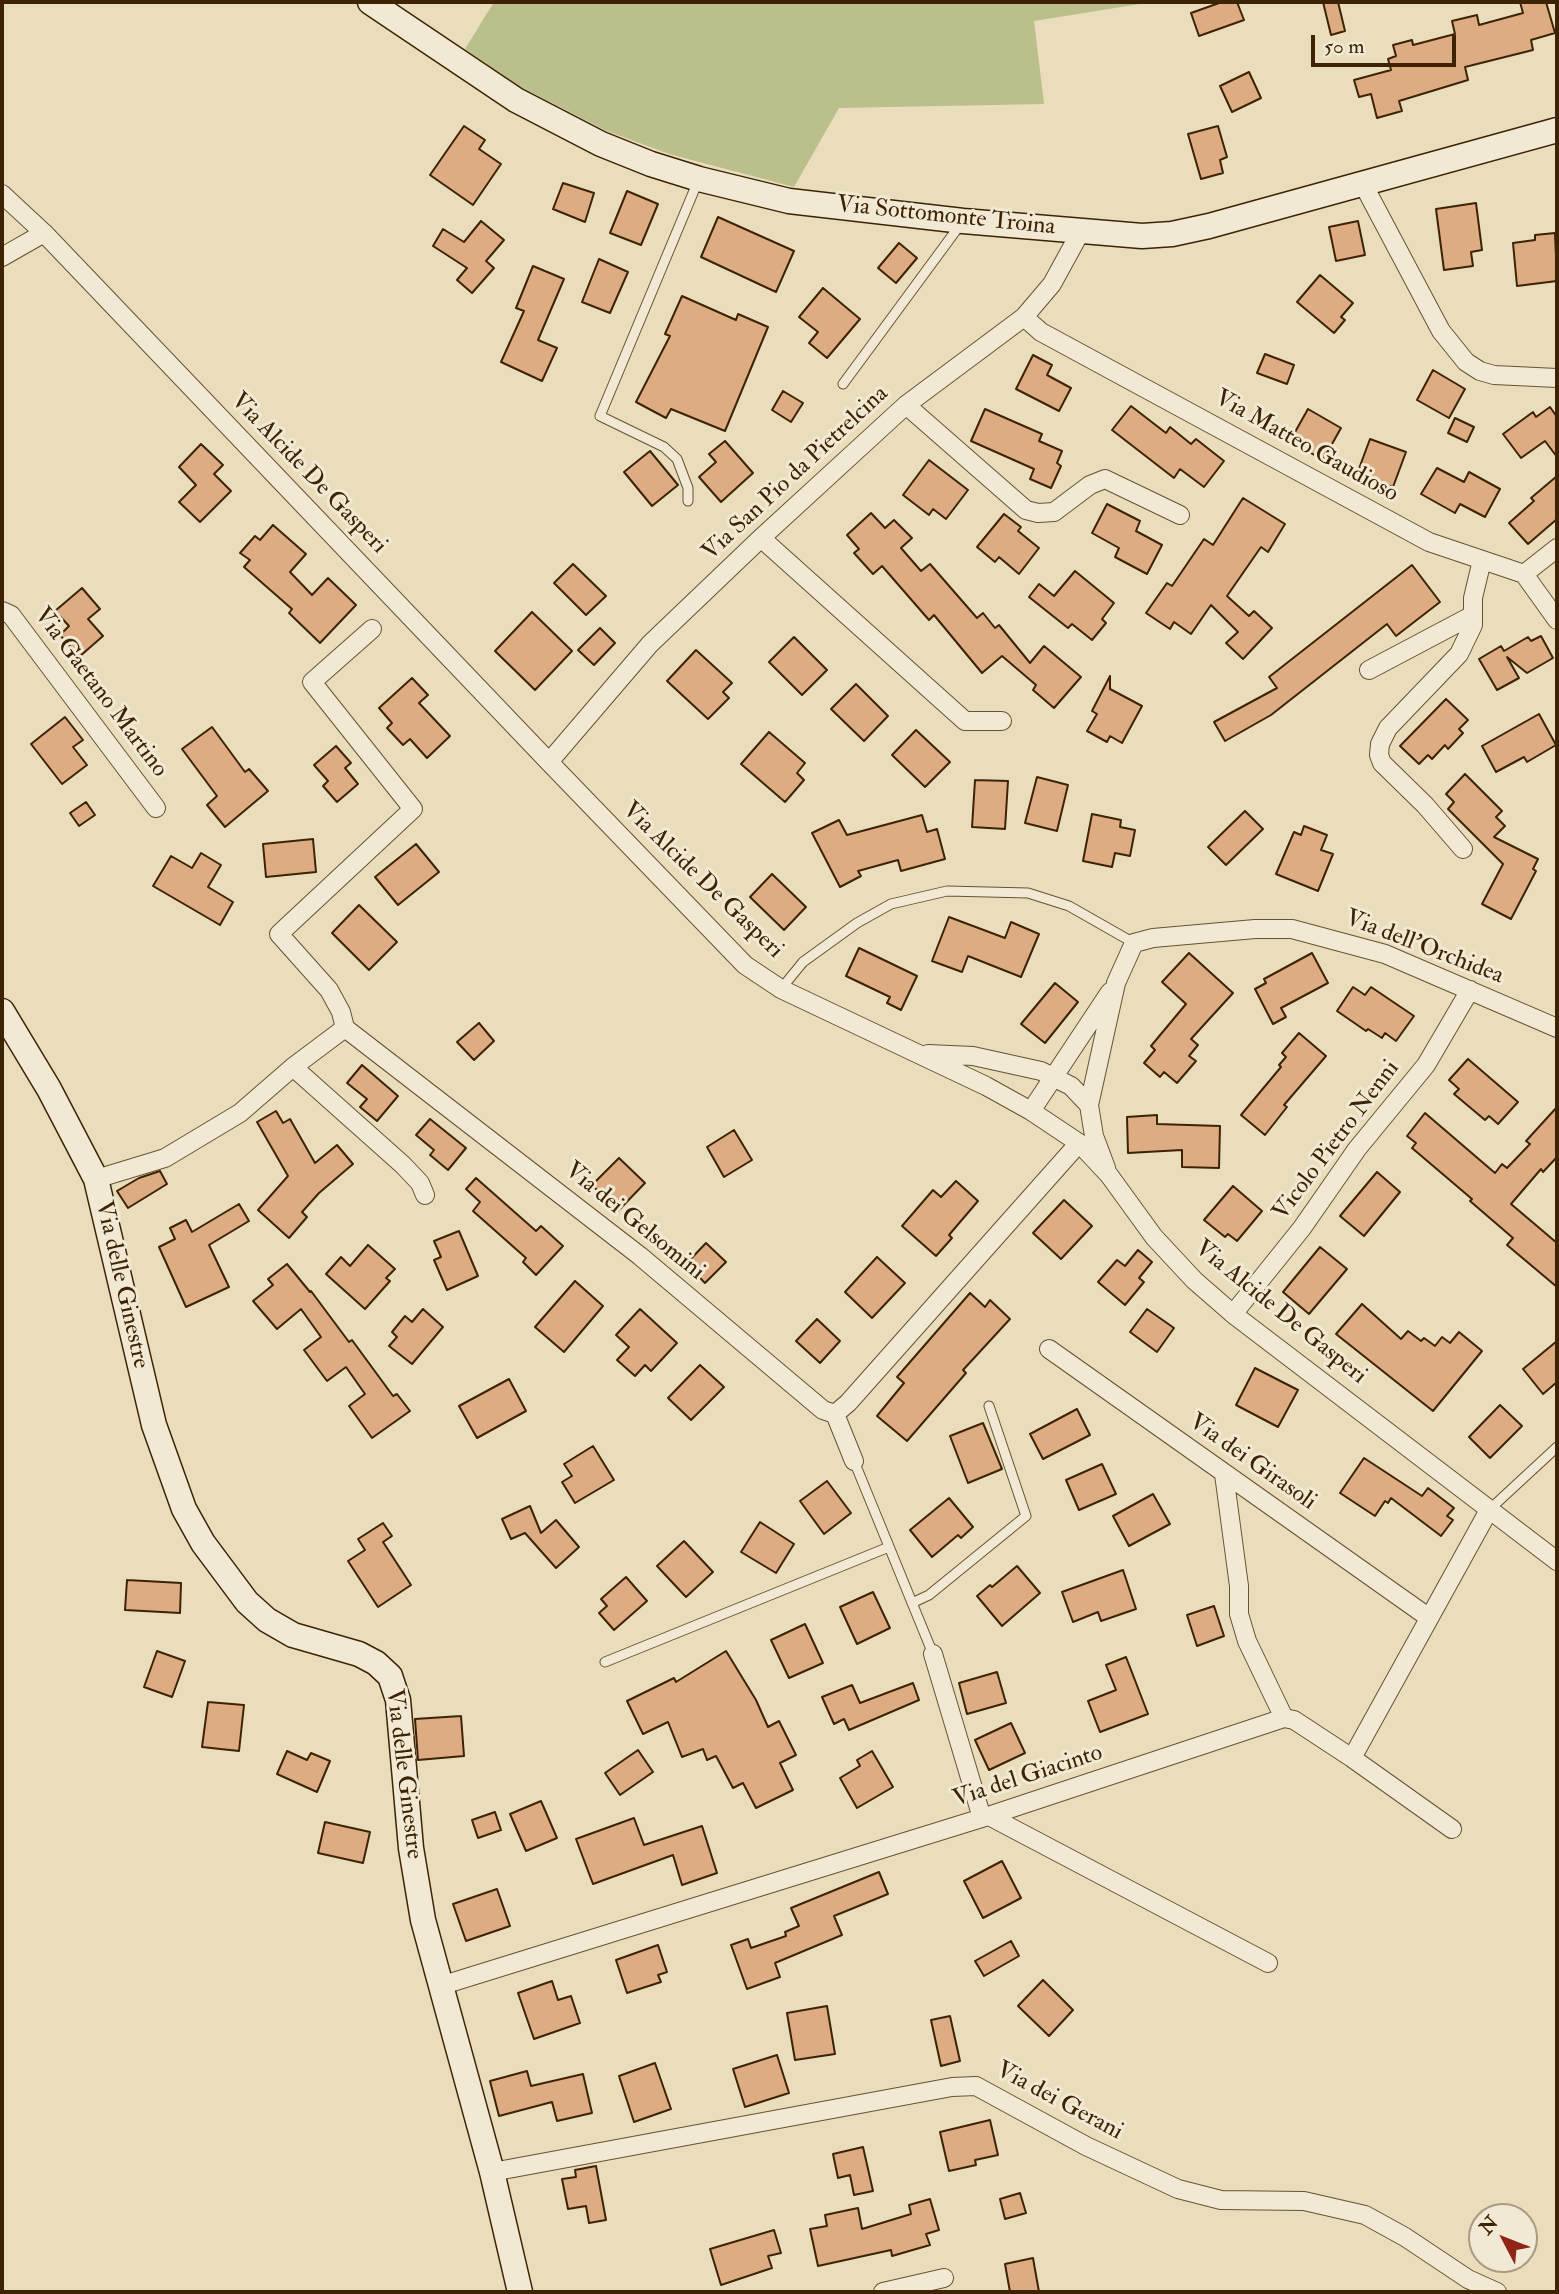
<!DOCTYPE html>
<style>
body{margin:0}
#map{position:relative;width:1559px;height:2294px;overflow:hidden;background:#e9ddbb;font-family:"IM FELL Double Pica",serif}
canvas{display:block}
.frame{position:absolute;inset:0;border:4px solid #3d2304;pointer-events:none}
.north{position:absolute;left:1468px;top:2203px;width:70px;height:70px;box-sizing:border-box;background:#f1e9d3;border:2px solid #a99a80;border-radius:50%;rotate:312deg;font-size:19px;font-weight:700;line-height:28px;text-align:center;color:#3d2304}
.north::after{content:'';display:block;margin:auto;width:24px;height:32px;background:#8f2418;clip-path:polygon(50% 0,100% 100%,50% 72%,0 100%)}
.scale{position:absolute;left:1311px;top:35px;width:145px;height:32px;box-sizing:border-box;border:4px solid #3d2304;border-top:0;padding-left:9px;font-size:21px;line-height:24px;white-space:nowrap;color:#3d2304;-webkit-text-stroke:5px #f1e9d3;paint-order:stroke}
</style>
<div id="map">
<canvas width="1559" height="2294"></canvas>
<div class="frame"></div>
<div class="north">N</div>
<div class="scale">50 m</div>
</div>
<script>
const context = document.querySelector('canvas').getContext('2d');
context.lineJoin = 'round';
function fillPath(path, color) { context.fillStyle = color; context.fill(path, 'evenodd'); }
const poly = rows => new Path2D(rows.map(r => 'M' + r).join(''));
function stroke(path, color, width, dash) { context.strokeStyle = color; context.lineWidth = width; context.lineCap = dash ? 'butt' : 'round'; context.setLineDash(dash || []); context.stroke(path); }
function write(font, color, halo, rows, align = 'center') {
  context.font = font + ' "IM FELL Double Pica",serif'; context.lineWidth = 6; context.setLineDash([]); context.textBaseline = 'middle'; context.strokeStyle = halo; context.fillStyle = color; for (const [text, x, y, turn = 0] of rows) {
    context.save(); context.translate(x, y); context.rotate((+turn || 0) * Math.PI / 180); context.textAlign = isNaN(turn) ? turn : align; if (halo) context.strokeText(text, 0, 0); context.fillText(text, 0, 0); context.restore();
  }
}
fillPath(poly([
 [494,2,1152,2,1034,21,1044,104,839,108,794,187,669,154,607,131,519,86,465,49]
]), '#bbbf8c');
const building = poly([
 [1222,2,1237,2,1244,20,1199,36,1191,13,1222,2],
 [1323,2,1338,2,1345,31,1331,35,1323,2],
 [1520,2,1546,2,1555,33,1531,40,1533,50,1465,67,1468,80,1399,101,1402,111,1377,118,1371,94,1359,97,1354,80,1391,70,1388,59,1396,56,1393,45,1412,40,1413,45,1455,34,1452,21,1477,15,1479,25,1523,13,1520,2],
 [1249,72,1261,98,1232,112,1220,86,1249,72],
 [464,126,485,140,479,149,501,164,473,205,430,175,464,126],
 [1218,126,1227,157,1220,160,1223,173,1201,179,1188,134,1218,126],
 [563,183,594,193,585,222,553,209,563,183],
 [627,191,658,204,641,245,610,233,627,191],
 [1476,203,1482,250,1471,252,1473,266,1444,270,1436,209,1476,203],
 [718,217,794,251,776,292,701,257,718,217],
 [481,221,504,240,486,261,494,268,472,293,457,280,467,268,433,246,443,229,464,242,481,221],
 [1358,221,1365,255,1336,261,1329,227,1358,221],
 [1555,233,1557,281,1517,286,1513,243,1535,240,1535,235,1555,233],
 [899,243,917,258,896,283,878,268,899,243],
 [599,259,628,272,610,313,582,302,599,259],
 [533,266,564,279,538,340,557,348,542,381,501,362,524,311,516,308,533,266],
 [1320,275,1353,303,1341,317,1345,320,1334,333,1297,302,1320,275],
 [823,288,860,319,827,358,809,343,818,332,799,317,823,288],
 [682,296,736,320,738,314,768,327,725,431,671,409,666,418,636,402,670,336,665,334,682,296],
 [1265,354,1294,365,1287,384,1257,373,1265,354],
 [1033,355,1052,365,1047,375,1071,388,1059,411,1016,389,1033,355],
 [1433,370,1465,389,1449,418,1417,400,1433,370],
 [783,391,803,403,791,422,772,410,783,391],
 [1131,406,1166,433,1170,427,1191,444,1196,439,1224,461,1204,487,1180,469,1174,478,1112,430,1131,406],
 [1550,407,1557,417,1557,457,1545,441,1521,458,1503,434,1533,412,1536,417,1550,407],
 [985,409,1042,434,1039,441,1062,451,1057,463,1061,466,1051,488,1030,479,1034,469,971,441,985,409],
 [1308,409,1341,428,1323,460,1290,441,1308,409],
 [1455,418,1474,427,1467,442,1448,433,1455,418],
 [1370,439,1406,452,1393,487,1357,474,1370,439],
 [725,441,753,473,721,502,699,477,716,462,709,454,725,441],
 [201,444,223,465,214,474,231,491,200,522,179,502,196,485,179,467,201,444],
 [650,451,678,485,652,506,624,472,650,451],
 [929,460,968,490,946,519,933,509,929,515,903,495,929,460],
 [1437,468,1464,482,1469,472,1500,489,1485,517,1460,504,1455,513,1421,494,1437,468],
 [1557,476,1557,519,1528,544,1509,523,1534,501,1531,498,1557,476],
 [1243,498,1285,524,1268,552,1261,547,1227,596,1249,616,1254,611,1272,628,1243,659,1226,643,1238,632,1211,605,1191,634,1174,622,1170,629,1146,613,1167,583,1172,586,1204,539,1213,545,1243,498],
 [1107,504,1140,521,1136,531,1162,545,1147,574,1115,557,1119,548,1092,533,1107,504],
 [871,513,885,528,894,520,912,538,901,548,921,571,930,564,977,618,983,613,995,628,999,625,1030,663,1044,646,1081,677,1054,708,1033,690,1036,685,1002,656,982,673,934,615,929,620,882,566,873,574,854,553,859,549,847,535,871,513],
 [1004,514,1021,527,1018,531,1039,548,1019,574,999,557,995,562,977,547,1004,514],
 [273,525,306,554,290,572,312,595,328,578,356,605,320,643,289,613,292,609,244,567,250,560,240,553,255,536,260,540,273,525],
 [573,564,606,596,586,615,554,583,573,564],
 [1412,565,1440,602,1396,636,1387,624,1271,715,1225,741,1214,722,1277,688,1269,677,1412,565],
 [1075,571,1114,603,1102,619,1106,623,1092,640,1072,624,1068,628,1029,597,1039,584,1054,596,1075,571],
 [82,588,100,609,88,619,103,636,79,657,60,635,69,626,55,611,82,588],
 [532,612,572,651,535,690,495,651,532,612],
 [600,628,615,643,594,665,578,650,600,628],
 [1541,636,1553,658,1527,673,1507,657,1519,678,1497,690,1479,659,1501,646,1504,651,1528,637,1531,641,1541,636],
 [794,637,827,670,802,695,769,662,794,637],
 [696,650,732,683,723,692,729,698,708,719,667,681,696,650],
 [1110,676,1110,689,1142,706,1122,743,1110,736,1107,742,1087,731,1097,714,1092,711,1110,676],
 [412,678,428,695,419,703,450,736,427,758,410,739,403,745,387,728,392,723,379,708,412,678],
 [856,684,888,716,864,741,831,709,856,684],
 [1446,699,1468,720,1459,729,1463,733,1448,749,1445,745,1432,759,1428,755,1419,764,1400,746,1446,699],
 [1539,714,1556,745,1527,762,1524,757,1496,772,1482,746,1539,714],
 [65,717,83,740,73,747,87,765,62,784,31,744,65,717],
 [212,727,245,772,249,769,268,791,225,827,207,805,217,796,182,749,212,727],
 [916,730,950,762,925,787,892,755,916,730],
 [769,732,805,763,797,773,804,780,785,802,741,764,769,732],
 [336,746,351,763,345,768,358,784,337,802,323,786,328,781,314,765,336,746],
 [1465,774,1502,811,1496,817,1505,826,1494,837,1538,859,1533,869,1536,871,1511,919,1482,904,1503,864,1448,809,1454,802,1446,794,1465,774],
 [1037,777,1068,785,1057,831,1025,823,1037,777],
 [975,780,1008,781,1005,829,972,827,975,780],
 [86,802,95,815,79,826,70,813,86,802],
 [1245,811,1263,829,1226,865,1208,847,1245,811],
 [1092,814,1121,820,1120,827,1135,830,1130,856,1115,853,1112,867,1083,861,1092,814],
 [922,815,927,832,937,829,945,859,901,871,898,860,858,871,861,876,840,887,812,833,839,820,847,835,922,815],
 [1304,826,1327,835,1321,850,1333,854,1318,891,1276,874,1294,832,1301,835,1304,826],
 [313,839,316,872,266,877,263,844,313,839],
 [416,844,439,872,398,905,375,877,416,844],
 [201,853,221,865,208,887,233,902,220,925,153,886,171,856,192,868,201,853],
 [772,874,806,907,784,930,750,897,772,874],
 [359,905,397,942,369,970,332,933,359,905],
 [949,917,1005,938,1011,922,1039,934,1021,977,968,956,962,972,932,961,949,917],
 [859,948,917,976,901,1010,887,1003,890,997,846,976,859,948],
 [1189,953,1233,993,1191,1039,1198,1045,1189,1056,1196,1061,1177,1083,1164,1072,1160,1077,1144,1063,1155,1050,1151,1046,1186,1004,1162,982,1189,953],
 [1312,953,1328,983,1281,1008,1286,1017,1273,1024,1255,989,1266,983,1264,979,1312,953],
 [1055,983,1078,1002,1045,1043,1021,1024,1055,983],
 [1353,987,1365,995,1371,987,1414,1016,1396,1041,1385,1033,1382,1038,1368,1029,1366,1031,1337,1011,1353,987],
 [479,1023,494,1041,474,1060,457,1042,479,1023],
 [1299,1033,1326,1056,1284,1105,1287,1107,1265,1135,1241,1115,1281,1067,1279,1065,1286,1057,1282,1053,1299,1033],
 [1468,1059,1518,1102,1498,1124,1489,1116,1485,1120,1454,1094,1459,1089,1449,1080,1468,1059],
 [362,1065,398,1096,377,1121,360,1107,367,1099,347,1083,362,1065],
 [1557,1107,1557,1157,1543,1172,1541,1169,1511,1204,1557,1243,1557,1287,1507,1245,1513,1238,1470,1201,1472,1199,1412,1148,1416,1143,1407,1136,1425,1113,1495,1173,1502,1164,1507,1168,1530,1144,1526,1141,1557,1107],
 [276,1111,283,1123,290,1119,315,1163,337,1145,353,1164,319,1193,302,1212,307,1217,289,1238,258,1210,288,1176,257,1122,276,1111],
 [1157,1115,1157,1124,1220,1126,1219,1168,1182,1167,1182,1150,1128,1153,1127,1117,1157,1115],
 [430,1119,466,1148,448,1170,430,1155,434,1150,416,1135,430,1119],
 [734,1130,752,1160,724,1177,707,1147,734,1130],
 [619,1158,645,1183,618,1211,592,1185,619,1158],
 [160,1171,167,1184,128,1208,117,1191,139,1178,160,1171],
 [1377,1172,1400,1192,1364,1236,1340,1216,1377,1172],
 [476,1178,536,1231,541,1226,563,1246,536,1275,523,1262,526,1258,473,1211,480,1202,466,1189,476,1178],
 [956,1181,978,1201,949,1235,952,1238,936,1256,902,1226,933,1190,941,1197,956,1181],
 [1233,1186,1262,1211,1237,1241,1228,1234,1225,1237,1204,1220,1233,1186],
 [1064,1200,1092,1226,1061,1259,1033,1233,1064,1200],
 [239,1204,249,1221,209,1245,229,1287,186,1307,159,1247,175,1239,170,1228,186,1220,192,1232,239,1204],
 [459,1231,478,1276,447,1290,434,1260,441,1257,434,1241,459,1231],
 [706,1243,726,1262,705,1283,686,1264,706,1243],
 [368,1245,395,1269,386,1278,390,1281,365,1309,326,1274,341,1257,350,1266,368,1245],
 [1320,1247,1347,1269,1309,1314,1283,1292,1320,1247],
 [1138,1250,1152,1262,1139,1278,1144,1282,1125,1305,1098,1282,1117,1260,1125,1266,1138,1250],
 [877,1257,905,1283,872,1318,845,1292,877,1257],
 [287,1264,310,1292,311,1291,349,1342,352,1340,393,1396,397,1394,410,1411,372,1438,349,1406,365,1394,346,1367,327,1381,304,1350,321,1337,301,1309,277,1329,253,1301,273,1285,268,1279,287,1264],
 [575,1281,603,1306,564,1352,535,1327,575,1281],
 [970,1293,985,1307,990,1300,1010,1319,963,1370,966,1373,907,1441,877,1416,904,1383,897,1377,970,1293],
 [1362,1304,1401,1339,1408,1331,1421,1341,1424,1338,1435,1346,1442,1337,1450,1343,1459,1332,1482,1351,1433,1411,1336,1334,1362,1304],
 [423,1309,443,1327,412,1364,389,1346,397,1337,392,1332,405,1316,412,1322,423,1309],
 [640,1309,677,1343,651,1371,645,1365,635,1376,617,1360,629,1347,616,1335,640,1309],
 [1147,1309,1174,1328,1157,1352,1130,1332,1147,1309],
 [817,1319,840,1341,820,1363,796,1341,817,1319],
 [1557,1341,1557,1382,1543,1394,1523,1369,1557,1341],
 [700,1365,724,1387,691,1420,668,1398,700,1365],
 [1255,1368,1298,1390,1278,1427,1236,1405,1255,1368],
 [509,1379,526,1411,477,1438,459,1406,509,1379],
 [1500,1405,1522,1426,1490,1458,1469,1437,1500,1405],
 [1077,1409,1090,1435,1043,1459,1030,1434,1077,1409],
 [983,1423,1002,1469,968,1483,950,1436,983,1423],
 [593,1446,614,1480,575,1503,562,1482,572,1476,564,1464,593,1446],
 [1364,1458,1422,1496,1428,1488,1454,1508,1447,1516,1453,1520,1441,1536,1391,1498,1388,1503,1385,1501,1375,1516,1340,1493,1364,1458],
 [1102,1464,1116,1494,1079,1510,1066,1480,1102,1464],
 [827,1481,851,1513,824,1534,800,1501,827,1481],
 [1153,1494,1170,1524,1129,1546,1113,1516,1153,1494],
 [949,1498,973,1527,961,1538,958,1535,932,1557,910,1530,949,1498],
 [530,1506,541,1533,556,1520,579,1547,556,1568,525,1533,511,1539,502,1519,530,1506],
 [760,1522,794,1544,776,1573,741,1552,760,1522],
 [383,1523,392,1536,383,1542,411,1585,378,1607,348,1561,365,1550,358,1539,383,1523],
 [684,1541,713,1572,686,1597,657,1566,684,1541],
 [1017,1566,1040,1593,1002,1626,977,1596,990,1585,992,1587,1017,1566],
 [1123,1570,1136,1609,1101,1621,1098,1612,1073,1622,1062,1592,1123,1570],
 [626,1577,647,1601,614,1630,599,1613,607,1606,601,1599,626,1577],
 [127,1580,181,1583,180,1613,125,1610,127,1580],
 [873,1592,890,1628,857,1644,840,1607,873,1592],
 [1214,1606,1224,1636,1197,1646,1187,1615,1214,1606],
 [805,1624,823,1663,789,1678,771,1640,805,1624],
 [157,1651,185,1661,172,1697,144,1687,157,1651],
 [726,1651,756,1700,768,1727,779,1721,796,1755,780,1763,793,1790,756,1808,743,1783,733,1788,716,1756,707,1760,703,1749,682,1757,668,1722,643,1734,627,1701,674,1678,676,1682,726,1651],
 [1126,1657,1148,1714,1100,1732,1088,1701,1116,1690,1106,1665,1126,1657],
 [997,1672,1006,1703,967,1714,959,1683,997,1672],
 [913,1683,919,1700,849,1730,844,1719,834,1724,822,1697,852,1685,860,1703,913,1683],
 [208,1702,244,1705,239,1751,202,1747,208,1702],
 [461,1716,464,1756,418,1760,415,1719,461,1716],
 [1011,1723,1025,1753,989,1770,975,1740,1011,1723],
 [638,1750,653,1772,620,1795,605,1773,638,1750],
 [287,1751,307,1760,311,1753,330,1761,317,1792,277,1774,287,1751],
 [872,1751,893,1787,857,1808,840,1778,860,1766,857,1760,872,1751],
 [541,1801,557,1838,526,1851,510,1814,541,1801],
 [495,1812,501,1830,478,1838,472,1820,495,1812],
 [634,1818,644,1845,702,1826,717,1873,682,1885,673,1855,593,1884,576,1839,634,1818],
 [325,1822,370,1832,363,1863,318,1853,325,1822],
 [1002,1861,1021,1898,983,1918,964,1881,1002,1861],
 [879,1872,888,1894,834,1916,842,1935,775,1963,780,1977,747,1989,731,1945,748,1939,751,1948,786,1936,785,1932,799,1926,791,1908,879,1872],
 [497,1889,510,1926,466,1941,453,1904,497,1889],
 [1011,1941,1019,1956,984,1976,975,1961,1011,1941],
 [658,1945,667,1972,658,1975,661,1982,627,1993,616,1960,658,1945],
 [1043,1980,1073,2010,1049,2036,1018,2006,1043,1980],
 [552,1981,558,2000,571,1996,580,2023,534,2039,518,1993,552,1981],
 [827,2006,835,2054,795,2060,787,2013,827,2006],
 [950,2016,960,2061,941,2066,931,2020,950,2016],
 [777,2055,789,2093,745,2107,733,2069,777,2055],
 [655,2063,671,2109,634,2122,619,2076,655,2063],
 [527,2071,531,2086,583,2074,592,2113,557,2121,552,2102,499,2116,490,2081,527,2071],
 [990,2120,998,2155,975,2160,976,2165,949,2171,940,2132,990,2120],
 [863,2147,873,2191,854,2195,850,2175,838,2178,833,2154,863,2147],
 [596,2166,606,2220,589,2223,586,2206,568,2209,562,2179,576,2177,575,2170,596,2166],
 [1020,2193,1026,2213,1005,2219,1000,2199,1020,2193],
 [930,2199,939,2230,926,2234,930,2245,892,2256,891,2250,818,2266,810,2229,827,2226,825,2215,858,2208,862,2229,911,2214,909,2205,930,2199],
 [774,2230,781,2253,768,2256,772,2268,721,2285,710,2249,774,2230],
 [1033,2258,1039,2292,1010,2292,1005,2264,1033,2258]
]);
fillPath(building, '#ddac83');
stroke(building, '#3d2304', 2);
const lane = poly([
 [843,384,960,225],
 [688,501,688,488,677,459,664,447,600,416,698,181],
 [781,989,803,962,857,923,891,904,947,891,1028,893,1069,906,1134,943],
 [854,1461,933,1654],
 [1489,1510,1557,1447],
 [912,1603,929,1595,1026,1516,989,1406],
 [605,1662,889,1547]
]);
const street = poly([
 [1363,184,1441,331,1466,362,1480,371,1494,375,1557,378],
 [2,194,44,233,549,762,745,965,781,989,986,1086,1031,1111,1079,1143,1109,1175,1154,1237,1194,1280,1233,1314,1557,1561],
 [2,257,44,233],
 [1024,317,1041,332,1429,542,1524,574,1557,620],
 [906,405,1026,510,1038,513,1054,512,1090,485,1105,479,1180,515],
 [761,538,965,721,1002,721],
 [1524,574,1557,548],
 [2,611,11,615,156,808],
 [1369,670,1473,615],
 [549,762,650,644,761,538,906,405,1024,317,1052,284,1081,231],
 [1463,849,1425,805,1382,763,1379,755,1380,744,1388,728,1459,654,1473,625,1473,598,1482,560],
 [345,1028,341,1012,329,990,279,934,413,809,312,682,372,629],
 [928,1054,973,1056,1041,1071,1071,1086,1089,1105],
 [293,1067,403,1165,420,1183,425,1195],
 [1031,1111,1110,992],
 [1106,1168,1094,1136,1089,1105,1116,983,1134,943,1153,938,1255,929,1292,929,1385,954,1557,1028],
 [96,1179,165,1158,240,1113,293,1067,345,1028,640,1256,823,1410,835,1414,848,1403,1079,1143],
 [1233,1314,1302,1228,1357,1149,1426,1065,1470,990],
 [1049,1349,1428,1617],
 [835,1414,854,1461],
 [1224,1474,1239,1586,1239,1614,1247,1641,1284,1718],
 [933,1654,982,1818],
 [1352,1758,1452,1829],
 [989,1816,1268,1963],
 [440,1986,982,1818,1284,1718,1294,1720,1352,1758,1489,1510],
 [492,2172,952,2087,976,2086,1086,2146,1178,2189,1221,2200,1304,2201,1365,2215,1405,2237,1468,2279,1497,2292],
 [883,2292,944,2278]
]);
const secondary = poly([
 [370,2,516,100,601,144,651,164,699,179,789,201,963,221,1142,236,1172,234,1209,226,1557,130],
 [2,1011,49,1089,96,1179,154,1425,184,1509,203,1543,247,1602,267,1620,293,1635,359,1654,376,1663,390,1676,398,1700,411,1848,423,1920,492,2172,520,2292]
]);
stroke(lane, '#685232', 11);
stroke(street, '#685232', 20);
stroke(secondary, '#3d2304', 27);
stroke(lane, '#f1e9d3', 9);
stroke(street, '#f1e9d3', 18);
stroke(secondary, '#f1e9d3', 24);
write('24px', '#3d2304', '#f1e9d3', [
 ["Via Sottomonte Troina",946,217,6],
 ["Via Matteo Gaudioso",1306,447,29],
 ["Via Alcide De Gasperi",308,474,46],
 ["Via San Pio da Pietrelcina",796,474,-43],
 ["Via Gaetano Martino",100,693,53],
 ["Via Alcide De Gasperi",702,881,44],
 ["Via dell'Orchidea",1424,948,21],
 ["Vicolo Pietro Nenni",1337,1141,-53],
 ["Via dei Gelsomini",634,1222,39],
 ["Via delle Ginestre",121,1285,77],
 ["Via Alcide De Gasperi",1280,1313,39],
 ["Via dei Girasoli",1252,1463,35],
 ["Via delle Ginestre",403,1774,83],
 ["Via del Giacinto",1028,1777,-18],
 ["Via dei Gerani",1059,2102,28]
]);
</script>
